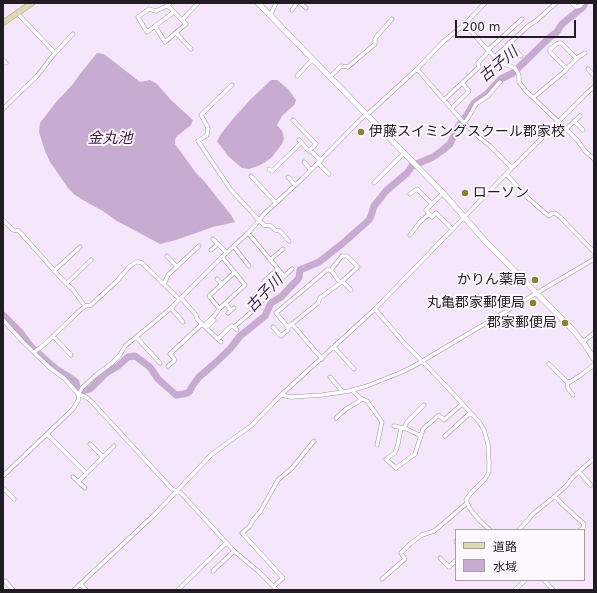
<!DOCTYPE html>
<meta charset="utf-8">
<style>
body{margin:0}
#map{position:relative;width:597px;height:593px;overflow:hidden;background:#f6e6fc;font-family:"DejaVu Sans","Noto Sans JP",sans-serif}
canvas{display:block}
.frame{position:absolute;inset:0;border:4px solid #211b23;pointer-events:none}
.legend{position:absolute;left:455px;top:529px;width:130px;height:52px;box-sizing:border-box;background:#fcf8fd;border:1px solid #a4a0a6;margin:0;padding:5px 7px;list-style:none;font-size:12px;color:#211b23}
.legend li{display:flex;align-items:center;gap:8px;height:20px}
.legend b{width:20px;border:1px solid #a4a0a6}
.scale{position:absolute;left:455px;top:20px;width:121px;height:18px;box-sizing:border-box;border:2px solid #211b23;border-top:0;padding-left:5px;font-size:12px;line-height:14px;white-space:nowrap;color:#211b23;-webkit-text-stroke:3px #fcf8fd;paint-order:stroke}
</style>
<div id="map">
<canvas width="597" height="593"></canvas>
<div class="frame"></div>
<ul class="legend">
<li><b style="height:5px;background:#dddab0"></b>道路</li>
<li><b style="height:11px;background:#c8abd1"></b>水域</li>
</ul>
<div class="scale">200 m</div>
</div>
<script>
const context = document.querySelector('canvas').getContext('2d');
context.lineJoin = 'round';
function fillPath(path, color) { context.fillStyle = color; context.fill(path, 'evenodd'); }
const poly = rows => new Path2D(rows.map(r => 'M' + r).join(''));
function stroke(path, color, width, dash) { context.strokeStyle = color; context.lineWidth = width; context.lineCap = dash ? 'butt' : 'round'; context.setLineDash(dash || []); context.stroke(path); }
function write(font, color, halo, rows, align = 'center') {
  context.font = font + ' "DejaVu Sans","Noto Sans JP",sans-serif'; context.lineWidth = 4; context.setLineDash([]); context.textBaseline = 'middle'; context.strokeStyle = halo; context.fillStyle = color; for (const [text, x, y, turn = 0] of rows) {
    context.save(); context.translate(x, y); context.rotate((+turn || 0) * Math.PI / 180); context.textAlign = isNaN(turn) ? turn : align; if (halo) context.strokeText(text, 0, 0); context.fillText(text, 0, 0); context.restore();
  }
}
fillPath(poly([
 [97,53,104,54,140,82,150,80,157,84,171,100,193,120,191,125,176,137,175,141,175,144,196,173,204,181,231,215,235,222,213,227,176,240,160,244,117,221,103,211,88,203,75,195,68,188,50,162,45,151,39,132,40,123,57,101,73,84,80,74],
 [271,80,277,80,288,89,296,100,294,105,282,116,277,125,282,131,284,138,282,144,271,158,264,163,258,166,249,169,242,168,228,156,217,141,221,134,232,120,249,101]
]), '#c8abd1');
stroke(poly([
 [3,315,20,332,32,348,56,369,69,377,76,382,77,388,83,391,90,389,106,373,118,366,128,357,135,356,150,367,158,379,176,395,184,394,189,392,193,385,199,377,213,365,230,349,240,336,265,316,271,303,281,297,299,278,300,270,319,262,342,244,369,220,371,216,374,206,386,191,407,173,412,166,433,157,443,150,450,144,459,125,467,115,474,103,488,93,501,79,513,73,550,37,556,33,562,24,583,7,585,3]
]), '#c8abd1', 7);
const street = poly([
 [170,3,167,6,156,11,149,9,138,17,147,32,174,12],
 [300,3,306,8],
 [572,3,576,7,580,6,583,3],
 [292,10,297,3],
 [17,13,55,53],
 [270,16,276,3],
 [182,20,198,3],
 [465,24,483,45,496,58,502,63,515,68,519,75,519,82,526,91,565,128,578,141,585,151,594,159],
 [155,26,165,42,186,24,167,5],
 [176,33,191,49],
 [509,43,521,56],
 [488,50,522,19],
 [495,57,528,26,536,21,556,3],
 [3,60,6,63],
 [417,69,464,123,480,138,490,146,512,168],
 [567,69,550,52,550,49,557,44,559,43,561,43,577,59],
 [588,69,594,76],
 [297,76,313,59],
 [330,77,341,66,348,67,375,44,375,39,377,36,392,19],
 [232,85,201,115,205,122,208,128,207,135,198,141,231,190,259,220,264,225,271,226,275,230,280,231,289,241],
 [533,98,564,72,577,58,585,53],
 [444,100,479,67,478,63,489,51],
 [452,108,469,91,462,83],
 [3,109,37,76,55,53,73,34],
 [293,120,316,144,309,151,299,140],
 [574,121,583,130],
 [464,123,468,118,476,104,488,96,500,82],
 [566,129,580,116],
 [310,150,321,161],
 [304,162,311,170],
 [318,163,329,174],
 [269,169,272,171,301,143],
 [507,175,529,199,544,212,549,216,551,214,555,213,560,217,594,252],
 [251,176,276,203],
 [288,177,295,185],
 [374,183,404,153],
 [443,193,426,210,432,217,436,213,452,229],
 [410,194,417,189,432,204],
 [3,220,13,230,19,231,59,276,73,290,85,306],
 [248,233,284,276],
 [410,235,420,222,429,214],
 [213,239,227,253],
 [234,247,249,266],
 [211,250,218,244],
 [167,256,177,267],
 [270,260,283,249],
 [331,270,342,256,347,256,358,267,340,283],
 [54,271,80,247],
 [217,279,222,284],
 [342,281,351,290],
 [66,284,91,260],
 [164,284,168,275,199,246],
 [271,289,264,281,278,269],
 [181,298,196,315,197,319,204,326,215,315,220,308,245,285,222,257],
 [225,303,231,310],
 [171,308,183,322],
 [220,308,218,307,209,296,235,272],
 [375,309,404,343,424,363,447,387,480,423,484,430,488,444,489,461,489,472,485,479,470,494,466,500,469,507,474,514,480,521,490,530],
 [228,313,234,308],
 [3,320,23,342,50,368,65,379,78,394,86,397,91,401,172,489,181,493,234,551,258,571,277,590],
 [292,324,318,303,320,298,340,283,331,270,327,270,276,313,288,327,292,324,322,359],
 [204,326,221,342],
 [234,327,255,309,262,301,266,293,292,269],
 [273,327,281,336,288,330,288,327],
 [206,328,214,320],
 [53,336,71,355],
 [136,337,160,363],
 [218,339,231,326,234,327,237,330],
 [583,342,594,333],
 [334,347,354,369],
 [34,352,44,345,76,314,85,306,91,305,117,281,129,267,136,262,139,262,142,263,179,299],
 [549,364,566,381,570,382,581,375,594,365],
 [168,366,175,360,170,354,202,324],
 [330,377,343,392],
 [568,382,567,387,573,395],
 [352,390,360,398,367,401,382,422,377,445],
 [281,395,291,397,322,395,349,391,367,386,402,372,414,366,594,259],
 [336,418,346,409,358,402,362,399],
 [394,426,407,429,421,436],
 [401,428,398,444,395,453,386,459,396,468,415,454,423,429,439,415,444,420,462,404],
 [404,428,407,422,424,405],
 [47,434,86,473],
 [445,436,470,413],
 [90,444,103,457],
 [579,472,591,485],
 [3,476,73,409,79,399,78,394,83,387,96,375,112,363,120,355,125,346,158,319,171,308,222,257,248,233,256,224,263,215,303,178,363,117,369,113,417,69,444,41,465,24,485,3],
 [73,477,85,488],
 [78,482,114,446],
 [3,488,14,499],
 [555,496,562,504,584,524,583,528,580,530],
 [519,530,534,513,554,497,567,485,573,477,591,461,594,459],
 [456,541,456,542],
 [440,558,449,567,456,560],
 [213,571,234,551],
 [382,579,405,559,401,553,411,543,422,535,434,531,439,527,467,503],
 [544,580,553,590],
 [5,581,13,590],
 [80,584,86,590],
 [274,586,283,578,242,533,250,526,253,520,260,512,278,480,292,468,314,441],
 [74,590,155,514,211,455,227,443,251,426,281,395,375,309,512,168,586,94,594,87],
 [178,590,226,543],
 [515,590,525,580]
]);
const secondary = poly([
 [258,3,443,193,487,243,573,330,585,345,594,359]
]);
const primary = poly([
 [3,23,32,3]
]);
stroke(street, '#a394a9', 4.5);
stroke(secondary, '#a394a9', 6);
stroke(primary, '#8d875c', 6);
stroke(street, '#fff', 3.5);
stroke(secondary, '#fff', 5);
stroke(primary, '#dddab0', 5.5);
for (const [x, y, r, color] of [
 [361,132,4,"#8a8129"],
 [465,193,4,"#8a8129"],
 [535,280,4,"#8a8129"],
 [533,303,4,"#8a8129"],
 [565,323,4,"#8a8129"]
]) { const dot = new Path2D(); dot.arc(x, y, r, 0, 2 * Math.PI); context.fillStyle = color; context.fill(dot); stroke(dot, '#fcf8fd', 1.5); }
write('14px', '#211b23', '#fcf8fd', [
 ["伊藤スイミングスクール郡家校",369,132,"left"],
 ["ローソン",473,193,"left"],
 ["かりん薬局",527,280],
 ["丸亀郡家郵便局",525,303],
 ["郡家郵便局",557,323]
], 'right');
write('italic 15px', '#3d1948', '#fcf8fd', [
 ["古子川",499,65,-40],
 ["金丸池",110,139],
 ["古子川",265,294,-46]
]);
</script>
